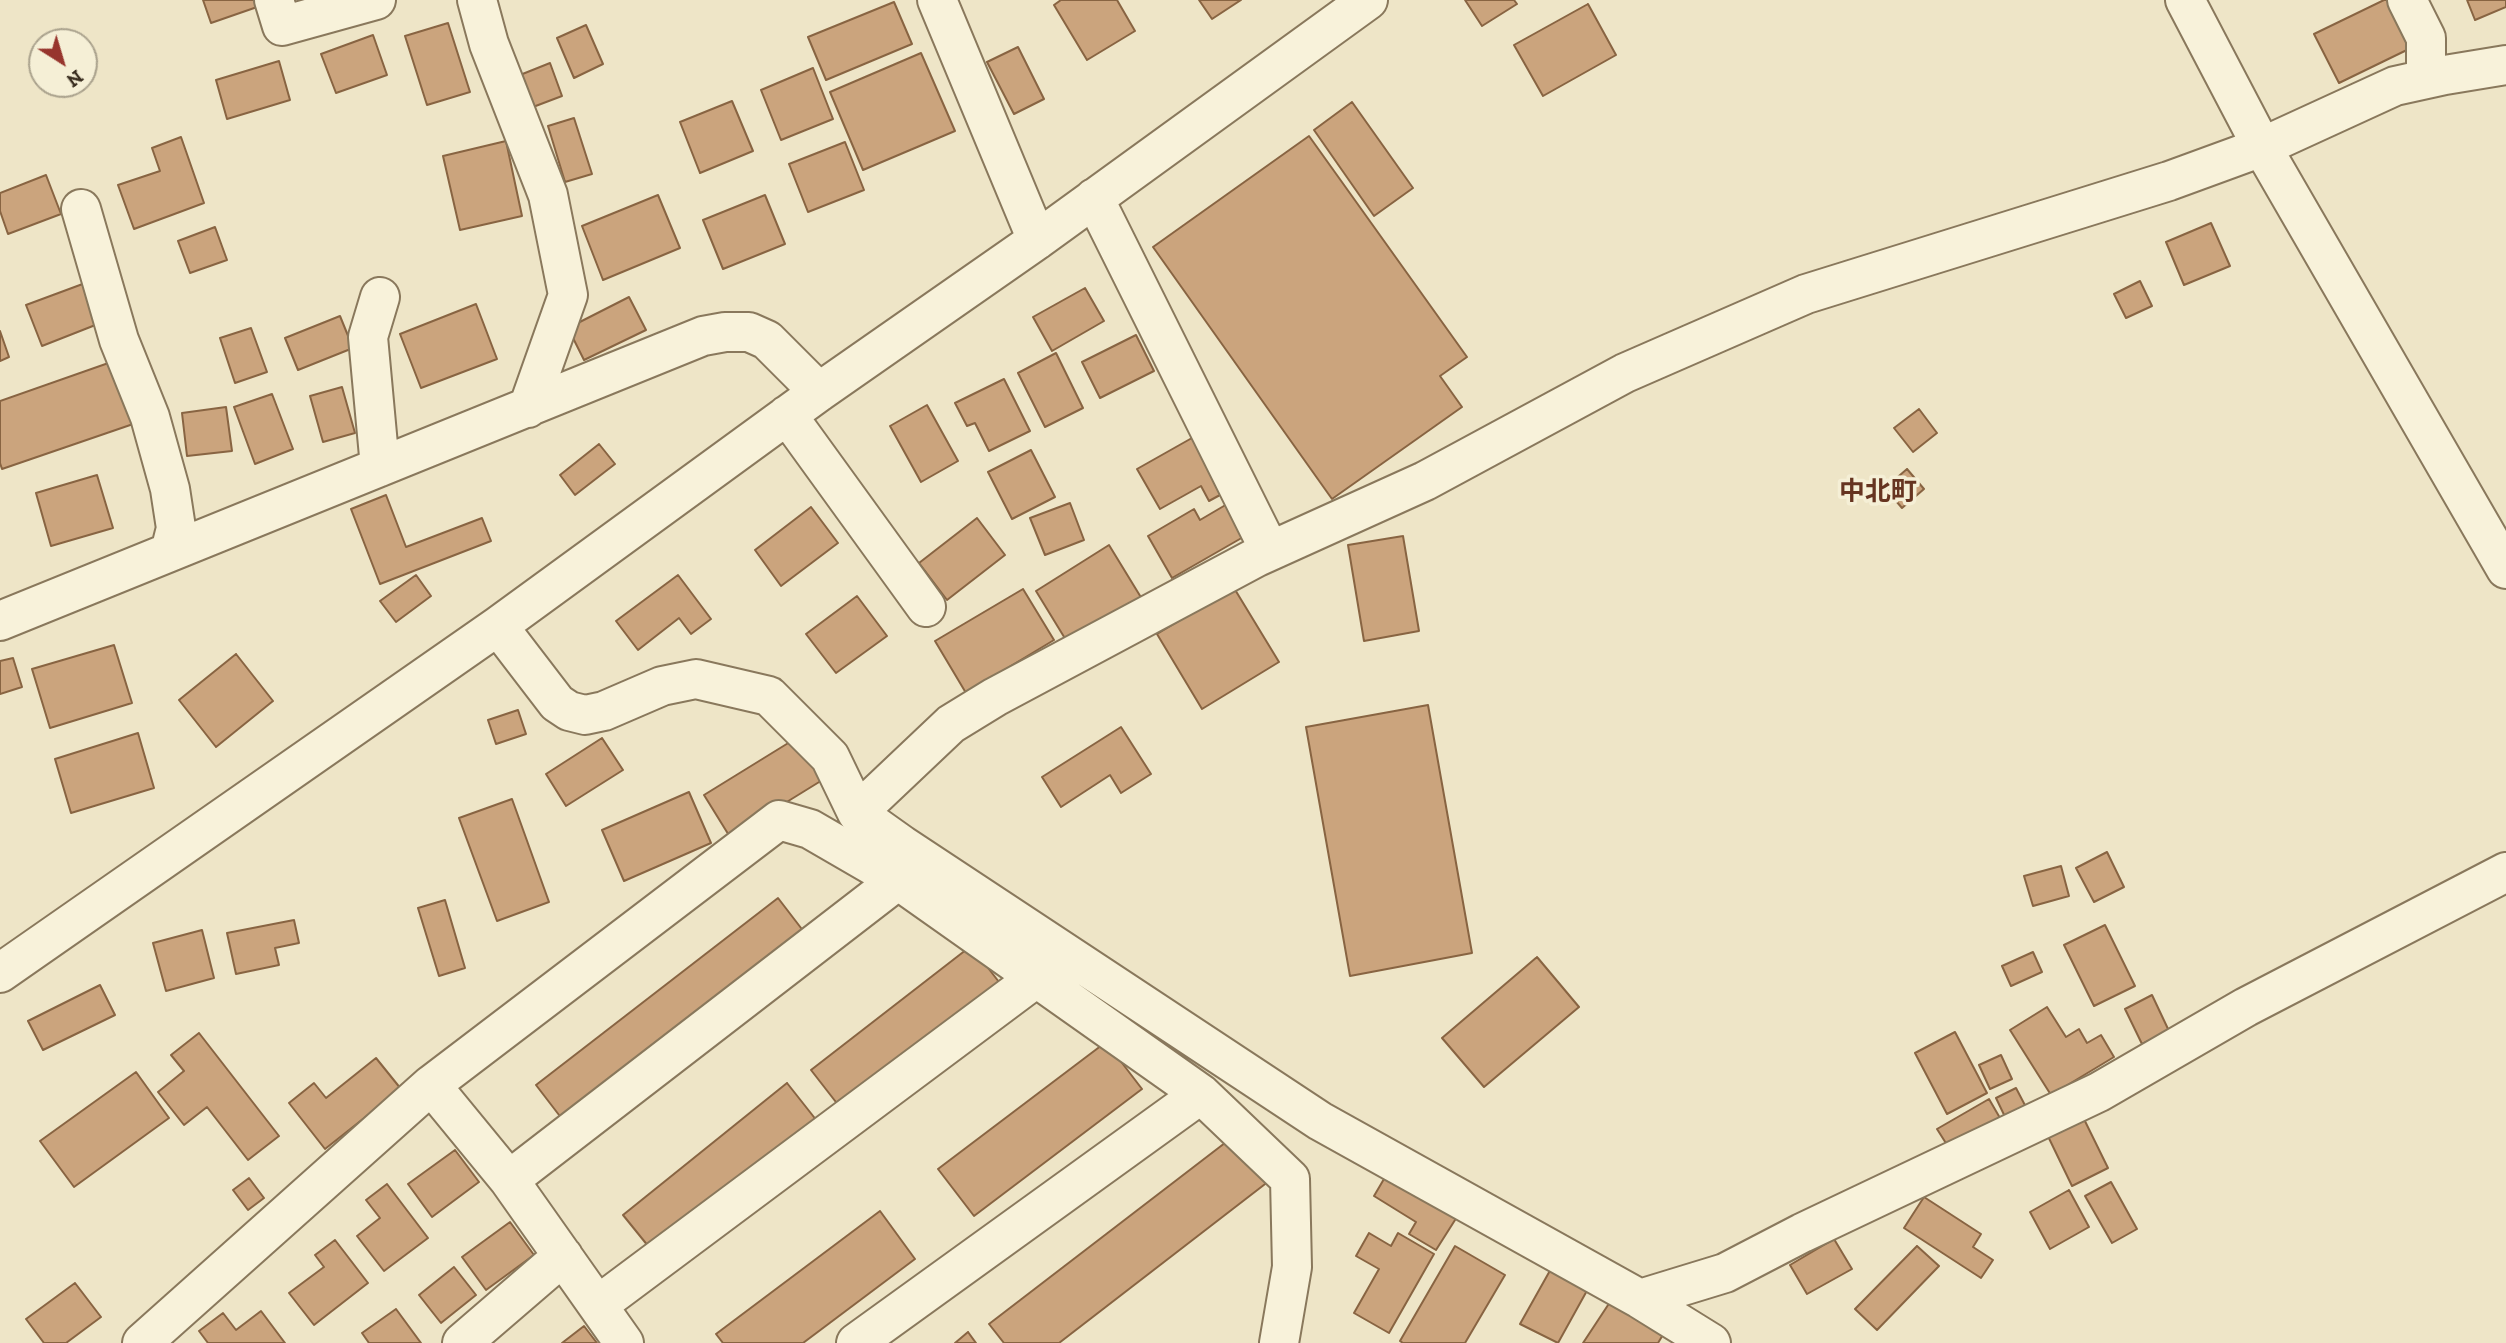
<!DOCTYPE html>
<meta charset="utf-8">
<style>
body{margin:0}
#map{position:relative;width:2506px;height:1343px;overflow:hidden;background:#eee5c7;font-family:"Zilla Slab",serif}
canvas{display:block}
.north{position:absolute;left:28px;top:28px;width:70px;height:70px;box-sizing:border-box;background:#f5efd6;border:2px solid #aaa28d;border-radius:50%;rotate:143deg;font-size:19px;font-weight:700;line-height:28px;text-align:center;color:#3a2e20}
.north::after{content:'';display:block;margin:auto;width:24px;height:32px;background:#97352d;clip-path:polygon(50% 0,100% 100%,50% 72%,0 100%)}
</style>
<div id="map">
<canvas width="2506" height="1343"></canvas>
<div class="north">N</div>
</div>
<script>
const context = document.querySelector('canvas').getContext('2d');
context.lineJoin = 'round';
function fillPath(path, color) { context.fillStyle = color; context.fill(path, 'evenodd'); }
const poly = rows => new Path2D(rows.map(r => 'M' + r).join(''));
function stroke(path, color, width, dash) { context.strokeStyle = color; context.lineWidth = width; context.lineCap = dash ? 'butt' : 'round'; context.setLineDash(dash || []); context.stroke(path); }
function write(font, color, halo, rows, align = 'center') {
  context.font = font + ' "Zilla Slab","Noto Sans JP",serif'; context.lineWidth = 7; context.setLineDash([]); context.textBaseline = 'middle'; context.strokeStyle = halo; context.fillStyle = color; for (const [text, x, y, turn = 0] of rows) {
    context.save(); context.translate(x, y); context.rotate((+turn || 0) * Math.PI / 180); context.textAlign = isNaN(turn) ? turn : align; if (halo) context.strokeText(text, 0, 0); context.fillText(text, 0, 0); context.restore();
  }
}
const building = poly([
 [203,0,258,0,260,6,211,23,203,0],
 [1061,0,1117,0,1135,31,1087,60,1054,5,1061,0],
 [1199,0,1241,0,1212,19,1199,0],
 [1465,0,1514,0,1517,4,1482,26,1465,0],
 [2384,0,2390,0,2413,47,2339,83,2314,34,2384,0],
 [2467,0,2506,0,2506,7,2475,20,2467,0],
 [894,2,912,44,826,80,808,37,894,2],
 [1588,4,1616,55,1543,96,1514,45,1588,4],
 [448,23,470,92,427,105,405,36,448,23],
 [586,25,603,64,574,78,557,38,586,25],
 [373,35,387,75,336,93,321,54,373,35],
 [1018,47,1044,99,1014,114,987,62,1018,47],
 [921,53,955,131,863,170,830,92,921,53],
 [279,61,290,100,227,119,216,80,279,61],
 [550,63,562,96,533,107,520,75,550,63],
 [813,68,833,119,781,140,761,90,813,68],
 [732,101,753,151,700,173,680,122,732,101],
 [1352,102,1413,188,1374,216,1314,130,1352,102],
 [574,118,592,174,565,182,548,126,574,118],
 [1309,136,1467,357,1440,376,1462,407,1332,499,1153,247,1309,136],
 [181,137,204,203,134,229,118,185,160,171,152,148,181,137],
 [506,141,522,216,460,230,443,156,506,141],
 [845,142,864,190,808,212,789,164,845,142],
 [46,175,61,214,8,234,0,211,0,193,46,175],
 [658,195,680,248,603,280,582,226,658,195],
 [765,195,785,244,723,269,703,220,765,195],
 [2211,223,2230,266,2184,285,2166,242,2211,223],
 [215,227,227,260,190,273,178,241,215,227],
 [2140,281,2152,306,2126,318,2114,294,2140,281],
 [88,282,103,322,42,346,26,305,88,282],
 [1085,288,1104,321,1052,351,1033,317,1085,288],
 [629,297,646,330,584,360,568,328,629,297],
 [476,304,497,359,421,388,400,334,476,304],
 [340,316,353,348,298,370,285,338,340,316],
 [251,328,267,372,235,383,220,338,251,328],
 [0,331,9,357,0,361,0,331],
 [1136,335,1154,371,1100,398,1082,362,1136,335],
 [1056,353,1083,408,1045,427,1018,373,1056,353],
 [117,360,139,422,2,469,0,463,0,401,117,360],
 [1004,379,1030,431,989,451,975,423,967,426,955,403,1004,379],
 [342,387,355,433,323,442,310,396,342,387],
 [272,394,293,449,255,464,234,407,272,394],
 [927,405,958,461,921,482,890,426,927,405],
 [226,407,232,451,187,456,182,413,226,407],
 [1919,409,1937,433,1913,452,1894,428,1919,409],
 [1199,434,1231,489,1209,501,1201,486,1160,509,1137,469,1199,434],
 [599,444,615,464,575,495,560,475,599,444],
 [1031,450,1055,497,1012,519,988,472,1031,450],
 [1907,469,1924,489,1902,508,1885,488,1907,469],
 [97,475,113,528,51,546,36,493,97,475],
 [386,495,406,547,482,518,491,541,380,584,351,509,386,495],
 [1234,500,1252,532,1172,578,1148,536,1194,509,1200,520,1234,500],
 [1070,503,1084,540,1045,555,1030,518,1070,503],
 [811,507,838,543,781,586,755,550,811,507],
 [977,518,1005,555,947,600,919,563,977,518],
 [1403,536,1419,631,1364,641,1348,545,1403,536],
 [1109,545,1142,599,1069,645,1036,591,1109,545],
 [416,575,431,596,396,622,380,601,416,575],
 [678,575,711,619,691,634,679,618,638,650,616,621,678,575],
 [1234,588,1279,662,1202,709,1157,634,1234,588],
 [1023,589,1054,640,966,693,935,641,1023,589],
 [857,596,887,636,836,673,806,634,857,596],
 [114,645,132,703,50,728,32,669,114,645],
 [236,654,273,701,216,747,179,700,236,654],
 [13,658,22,687,0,694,0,661,13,658],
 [1428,705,1472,953,1350,976,1306,727,1428,705],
 [518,710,526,734,496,744,488,720,518,710],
 [1121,727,1151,774,1121,793,1110,775,1061,807,1042,777,1121,727],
 [138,733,154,788,71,813,55,759,138,733],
 [798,737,824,779,730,837,704,795,798,737],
 [602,738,623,770,566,806,546,774,602,738],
 [689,792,711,843,624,881,602,830,689,792],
 [512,799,549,902,497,921,459,818,512,799],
 [2107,852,2124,887,2094,902,2076,868,2107,852],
 [2061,866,2069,896,2033,906,2024,876,2061,866],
 [778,898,811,941,569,1128,536,1085,778,898],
 [445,900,465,968,439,976,418,908,445,900],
 [294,920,299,943,275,948,279,965,236,974,227,933,294,920],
 [2105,925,2135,986,2094,1006,2064,945,2105,925],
 [202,930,214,978,166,991,153,943,202,930],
 [971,946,1006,991,846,1115,811,1070,971,946],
 [2033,952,2042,972,2011,986,2002,966,2033,952],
 [1537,957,1579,1007,1484,1087,1442,1038,1537,957],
 [100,985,115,1015,43,1050,28,1021,100,985],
 [2152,995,2169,1031,2142,1044,2125,1009,2152,995],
 [2047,1007,2066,1037,2079,1029,2087,1043,2101,1035,2114,1057,2051,1095,2010,1030,2047,1007],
 [1955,1032,1987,1093,1947,1114,1915,1053,1955,1032],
 [199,1033,279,1136,248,1160,207,1107,184,1125,158,1092,184,1071,171,1055,199,1033],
 [1106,1042,1142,1089,974,1216,938,1169,1106,1042],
 [2001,1055,2012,1079,1990,1089,1979,1065,2001,1055],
 [376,1058,401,1089,325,1149,289,1103,314,1083,326,1098,376,1058],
 [136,1072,169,1118,74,1187,40,1141,136,1072],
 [787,1083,821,1126,657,1257,623,1215,787,1083],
 [2016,1088,2028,1111,2007,1121,1996,1098,2016,1088],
 [1989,1099,2000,1118,1949,1148,1937,1129,1989,1099],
 [2080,1111,2108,1168,2072,1186,2044,1128,2080,1111],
 [1234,1136,1269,1181,1059,1343,1004,1343,989,1324,1234,1136],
 [455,1150,479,1182,432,1217,408,1184,455,1150],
 [1391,1167,1462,1209,1436,1250,1409,1234,1416,1222,1374,1196,1391,1167],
 [249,1178,264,1198,248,1210,233,1190,249,1178],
 [2111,1182,2137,1229,2112,1243,2085,1196,2111,1182],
 [387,1184,428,1238,384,1271,357,1236,380,1218,366,1200,387,1184],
 [2069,1190,2089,1227,2050,1249,2030,1212,2069,1190],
 [1924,1197,1981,1234,1973,1247,1993,1260,1981,1278,1904,1228,1924,1197],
 [880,1211,915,1259,803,1343,723,1343,716,1334,880,1211],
 [510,1222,534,1255,486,1290,462,1257,510,1222],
 [1369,1233,1391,1246,1398,1233,1434,1254,1389,1333,1354,1313,1379,1269,1356,1256,1369,1233],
 [1834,1239,1852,1269,1807,1294,1790,1265,1834,1239],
 [335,1240,368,1283,314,1325,289,1293,324,1267,315,1255,335,1240],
 [1455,1246,1505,1275,1465,1343,1403,1343,1400,1341,1455,1246],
 [1917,1246,1939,1266,1877,1330,1855,1309,1917,1246],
 [454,1267,476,1295,441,1323,419,1295,454,1267],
 [1552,1267,1589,1287,1558,1343,1520,1324,1552,1267],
 [75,1283,101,1317,66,1343,44,1343,26,1319,75,1283],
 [1612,1299,1664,1333,1658,1343,1583,1343,1612,1299],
 [396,1309,421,1343,369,1343,362,1333,396,1309],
 [261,1311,285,1343,208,1343,199,1331,223,1313,236,1330,261,1311],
 [584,1326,597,1343,562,1343,584,1326],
 [968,1332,976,1343,955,1343,968,1332]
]);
fillPath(building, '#cba47d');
stroke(building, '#886442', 2);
const minor = poly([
 [274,0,282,26,376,0],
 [477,0,489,44,548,195,568,295,528,408],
 [937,0,1037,240],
 [2185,0,2262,147,2506,569],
 [2407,0,2426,38,2426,79],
 [1094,198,1270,551],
 [81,209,119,340,150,417,170,489,176,528,170,552],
 [380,297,368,337,380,467],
 [787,415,926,607],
 [0,621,703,336,725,332,749,332,767,340,819,392],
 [498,626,557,703,569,711,585,715,604,711,662,686,696,679,769,696,830,757,857,813,902,845,1320,1121,1640,1299,1711,1343],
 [857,813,951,724,995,697,1257,557,1425,481,1625,373,1806,294,2169,181,2262,147,2395,86,2445,75,2506,65],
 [0,973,498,626,819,392,1037,240,1368,0],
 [509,1180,898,880],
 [1640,1299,1725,1273,1802,1233,2099,1092,2246,1007,2506,872],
 [598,1305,1036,978],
 [142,1343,431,1085],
 [462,1343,563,1256],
 [624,1343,509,1180,431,1085,779,820,810,829,898,880,1201,1094,1290,1179,1292,1267,1279,1343],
 [856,1343,1201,1094]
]);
stroke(minor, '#89785c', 42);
stroke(minor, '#f8f2da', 38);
write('bold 26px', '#663420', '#f5efd6', [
 ["中北町",1878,493]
]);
</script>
